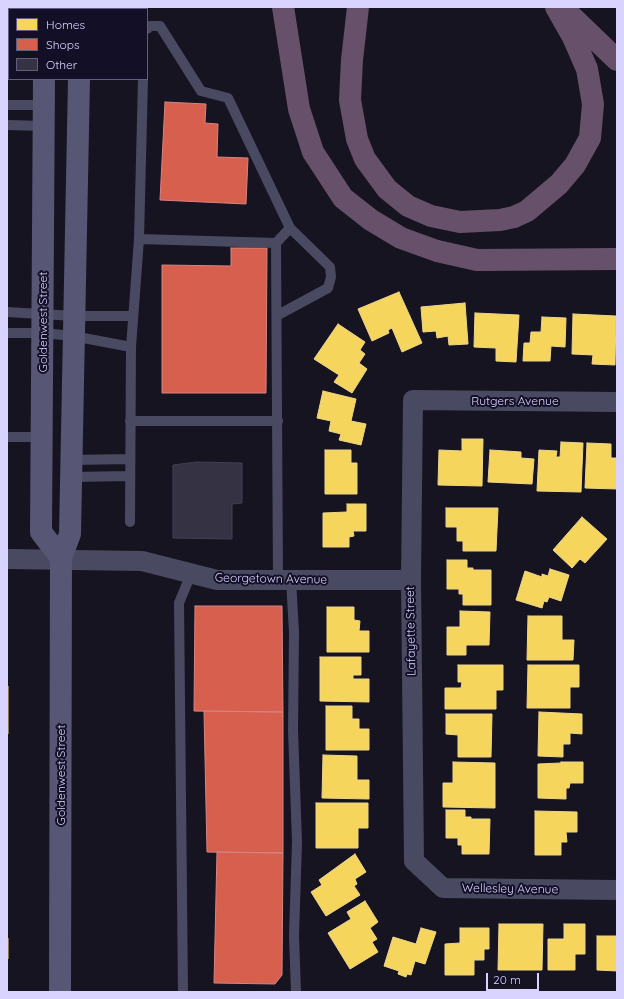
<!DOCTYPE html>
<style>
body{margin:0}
#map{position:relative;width:624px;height:999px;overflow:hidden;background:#161421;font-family:Quicksand,sans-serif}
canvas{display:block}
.frame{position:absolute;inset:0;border:8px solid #d9d4ff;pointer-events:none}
.legend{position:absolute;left:8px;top:8px;width:140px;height:72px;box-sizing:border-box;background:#130f26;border:1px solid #625e7d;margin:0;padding:5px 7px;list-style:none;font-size:12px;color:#d9d4ff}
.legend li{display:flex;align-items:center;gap:8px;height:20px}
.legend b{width:20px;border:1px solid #625e7d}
.scale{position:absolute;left:486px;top:973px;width:53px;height:18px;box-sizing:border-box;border:2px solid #d9d4ff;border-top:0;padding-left:5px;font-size:12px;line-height:14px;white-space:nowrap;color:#d9d4ff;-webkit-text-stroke:3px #130f26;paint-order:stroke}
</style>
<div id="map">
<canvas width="624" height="999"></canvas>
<div class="frame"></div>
<ul class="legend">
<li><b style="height:11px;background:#f6d55c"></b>Homes</li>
<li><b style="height:11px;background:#d6604d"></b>Shops</li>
<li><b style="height:11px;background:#343243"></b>Other</li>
</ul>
<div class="scale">20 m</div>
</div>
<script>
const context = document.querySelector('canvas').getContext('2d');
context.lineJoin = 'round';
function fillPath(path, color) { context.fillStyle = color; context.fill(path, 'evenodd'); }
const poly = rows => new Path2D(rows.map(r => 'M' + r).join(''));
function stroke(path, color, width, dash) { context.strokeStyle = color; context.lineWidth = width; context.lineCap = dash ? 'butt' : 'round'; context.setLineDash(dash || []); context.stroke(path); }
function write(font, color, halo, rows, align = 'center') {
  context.font = font + ' Quicksand,sans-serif'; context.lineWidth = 4; context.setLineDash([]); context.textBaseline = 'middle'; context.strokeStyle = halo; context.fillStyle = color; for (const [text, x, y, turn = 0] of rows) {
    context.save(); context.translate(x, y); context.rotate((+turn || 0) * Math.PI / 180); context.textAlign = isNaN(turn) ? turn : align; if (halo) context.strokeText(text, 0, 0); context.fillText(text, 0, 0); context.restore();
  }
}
const homes = poly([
 [399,292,422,343,402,352,392,328,388,330,389,333,372,341,358,309,399,292],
 [465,303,468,344,449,345,448,336,437,338,436,331,423,332,421,307,465,303],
 [475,313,519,315,516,362,496,361,496,348,474,347,475,313],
 [573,314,616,316,615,365,592,364,593,355,572,354,573,314],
 [542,317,566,318,565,347,551,346,550,361,523,361,524,343,530,343,531,332,541,332,542,317],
 [338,324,365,342,360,350,365,354,359,363,367,369,352,393,334,382,339,375,314,359,338,324],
 [323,391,356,399,351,421,366,424,361,445,339,440,341,434,329,431,331,421,317,418,323,391],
 [462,439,483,439,482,486,438,485,439,450,462,451,462,439],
 [561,442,583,443,581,492,537,491,539,450,557,451,556,457,560,457,561,442],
 [587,443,611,444,611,458,617,458,617,489,585,488,587,443],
 [325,450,351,450,351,463,357,463,357,494,325,494,325,450],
 [490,450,521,452,521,458,534,459,532,484,488,482,490,450],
 [347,504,366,504,366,531,353,531,354,536,349,537,349,547,323,547,323,513,347,512,347,504],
 [446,508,498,508,496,551,463,551,463,541,457,541,457,527,446,527,446,508],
 [582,517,607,539,585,563,580,559,572,568,553,550,582,517],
 [447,560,467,560,467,568,473,568,473,570,491,570,491,605,463,605,463,594,459,594,459,589,447,589,447,560],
 [550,569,569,575,561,601,549,597,547,602,544,601,542,608,516,600,525,571,542,577,542,574,548,576,550,569],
 [327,607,354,607,354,620,360,621,359,631,369,631,369,652,327,652,327,607],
 [460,611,490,612,489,645,466,645,466,655,447,655,447,627,460,627,460,611],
 [528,616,562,616,562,640,574,640,573,660,527,660,528,616],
 [320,657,361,657,361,675,353,675,353,679,369,679,369,702,320,701,320,657],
 [458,665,503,665,503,690,496,690,496,709,445,709,445,688,461,688,462,682,458,682,458,665],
 [528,665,579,665,579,687,570,687,570,708,527,708,528,665],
 [7,686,8,686,8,734,7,734,7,686],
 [326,706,352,706,352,719,359,719,359,729,369,729,369,750,326,750,326,706],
 [539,712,582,714,582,734,570,733,570,744,563,744,563,757,538,756,539,712],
 [446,714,492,714,491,757,458,757,458,735,446,734,446,714],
 [323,755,357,756,357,780,369,780,369,799,322,798,323,755],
 [453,762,495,763,495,808,443,807,443,783,453,783,453,762],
 [561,762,583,762,583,783,570,783,569,788,566,788,566,799,538,798,538,764,561,763,561,762],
 [316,803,368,803,368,828,358,828,358,848,316,848,316,803],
 [446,810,465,810,465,817,471,817,471,819,490,819,489,854,462,854,462,845,458,845,458,838,446,838,446,810],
 [535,811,577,812,577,832,566,832,567,842,561,842,561,855,535,855,535,811],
 [355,854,366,872,355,879,357,884,354,886,360,895,326,916,311,892,322,885,319,880,355,854],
 [365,901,378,922,370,928,377,939,372,942,378,952,350,969,328,933,351,919,347,912,365,901],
 [499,924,543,924,542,970,498,970,499,924],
 [564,924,585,924,585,954,575,954,575,970,548,970,548,939,564,939,564,924],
 [421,928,436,932,425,964,415,961,411,975,407,974,406,977,398,974,399,971,384,966,393,937,416,944,421,928],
 [460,928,489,928,489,949,484,949,484,960,474,960,474,975,445,975,445,944,460,943,460,928],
 [597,936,617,936,617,971,597,970,597,936],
 [7,938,8,938,8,959,7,959,7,938]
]);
fillPath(homes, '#f6d55c');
stroke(homes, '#edd58d', 1);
const shops = poly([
 [165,102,206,104,205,123,218,124,217,157,248,158,246,204,160,200,165,102],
 [231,248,267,248,266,393,162,393,162,265,231,266,231,248],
 [195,606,282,606,283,712,194,711,195,606],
 [204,711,283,712,283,853,207,852,204,711],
 [217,852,283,853,282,975,275,984,214,983,217,852]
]);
fillPath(shops, '#d6604d');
stroke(shops, '#d78382', 1);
const building = poly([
 [197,462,242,463,242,503,232,504,232,539,173,538,173,465,197,462]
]);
fillPath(building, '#343243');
stroke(building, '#433f54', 1);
stroke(poly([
 [7,25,9,24],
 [147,29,150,26,160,26,201,91,228,98,290,228,330,267,331,277,328,288,278,315],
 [7,105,44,105],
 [7,125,44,126],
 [139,239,276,243,290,228],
 [276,243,278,580],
 [7,312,74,316,133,316],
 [7,333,43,333,73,336,131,347],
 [130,421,278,421],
 [7,437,43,437],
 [71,460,129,459],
 [72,477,130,476],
 [130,522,131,347,139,239,143,79],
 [291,580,294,632,293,730,297,842,294,936,296,992],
 [183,992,179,603,191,574]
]), '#4a4962', 10);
stroke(poly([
 [617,402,413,400,411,580,414,861,443,888,617,890],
 [7,559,142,561,217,580,411,580]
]), '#4a4962', 20);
stroke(poly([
 [45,9,45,7],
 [81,9,81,7],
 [44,79,41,532,61,558],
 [60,992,61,558,70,534,79,79]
]), '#575674', 22);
stroke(poly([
 [283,7,299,109,313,152,343,198,371,220,401,238,437,251,477,260,617,259],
 [358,7,352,60,350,100,357,139,365,159,387,189,408,206,431,216,460,222,500,220,514,217,527,211,559,184,575,165,590,138,593,104,587,69,573,37,556,7],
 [566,11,617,60]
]), '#67516a', 22);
write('12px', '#d9d4ff', '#130f26', [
 ["Goldenwest Street",43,322,-90],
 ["Rutgers Avenue",515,401],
 ["Georgetown Avenue",271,579,1],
 ["Lafayette Street",411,631,-91],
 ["Goldenwest Street",61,775,-90],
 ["Wellesley Avenue",510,889,1]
]);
</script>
